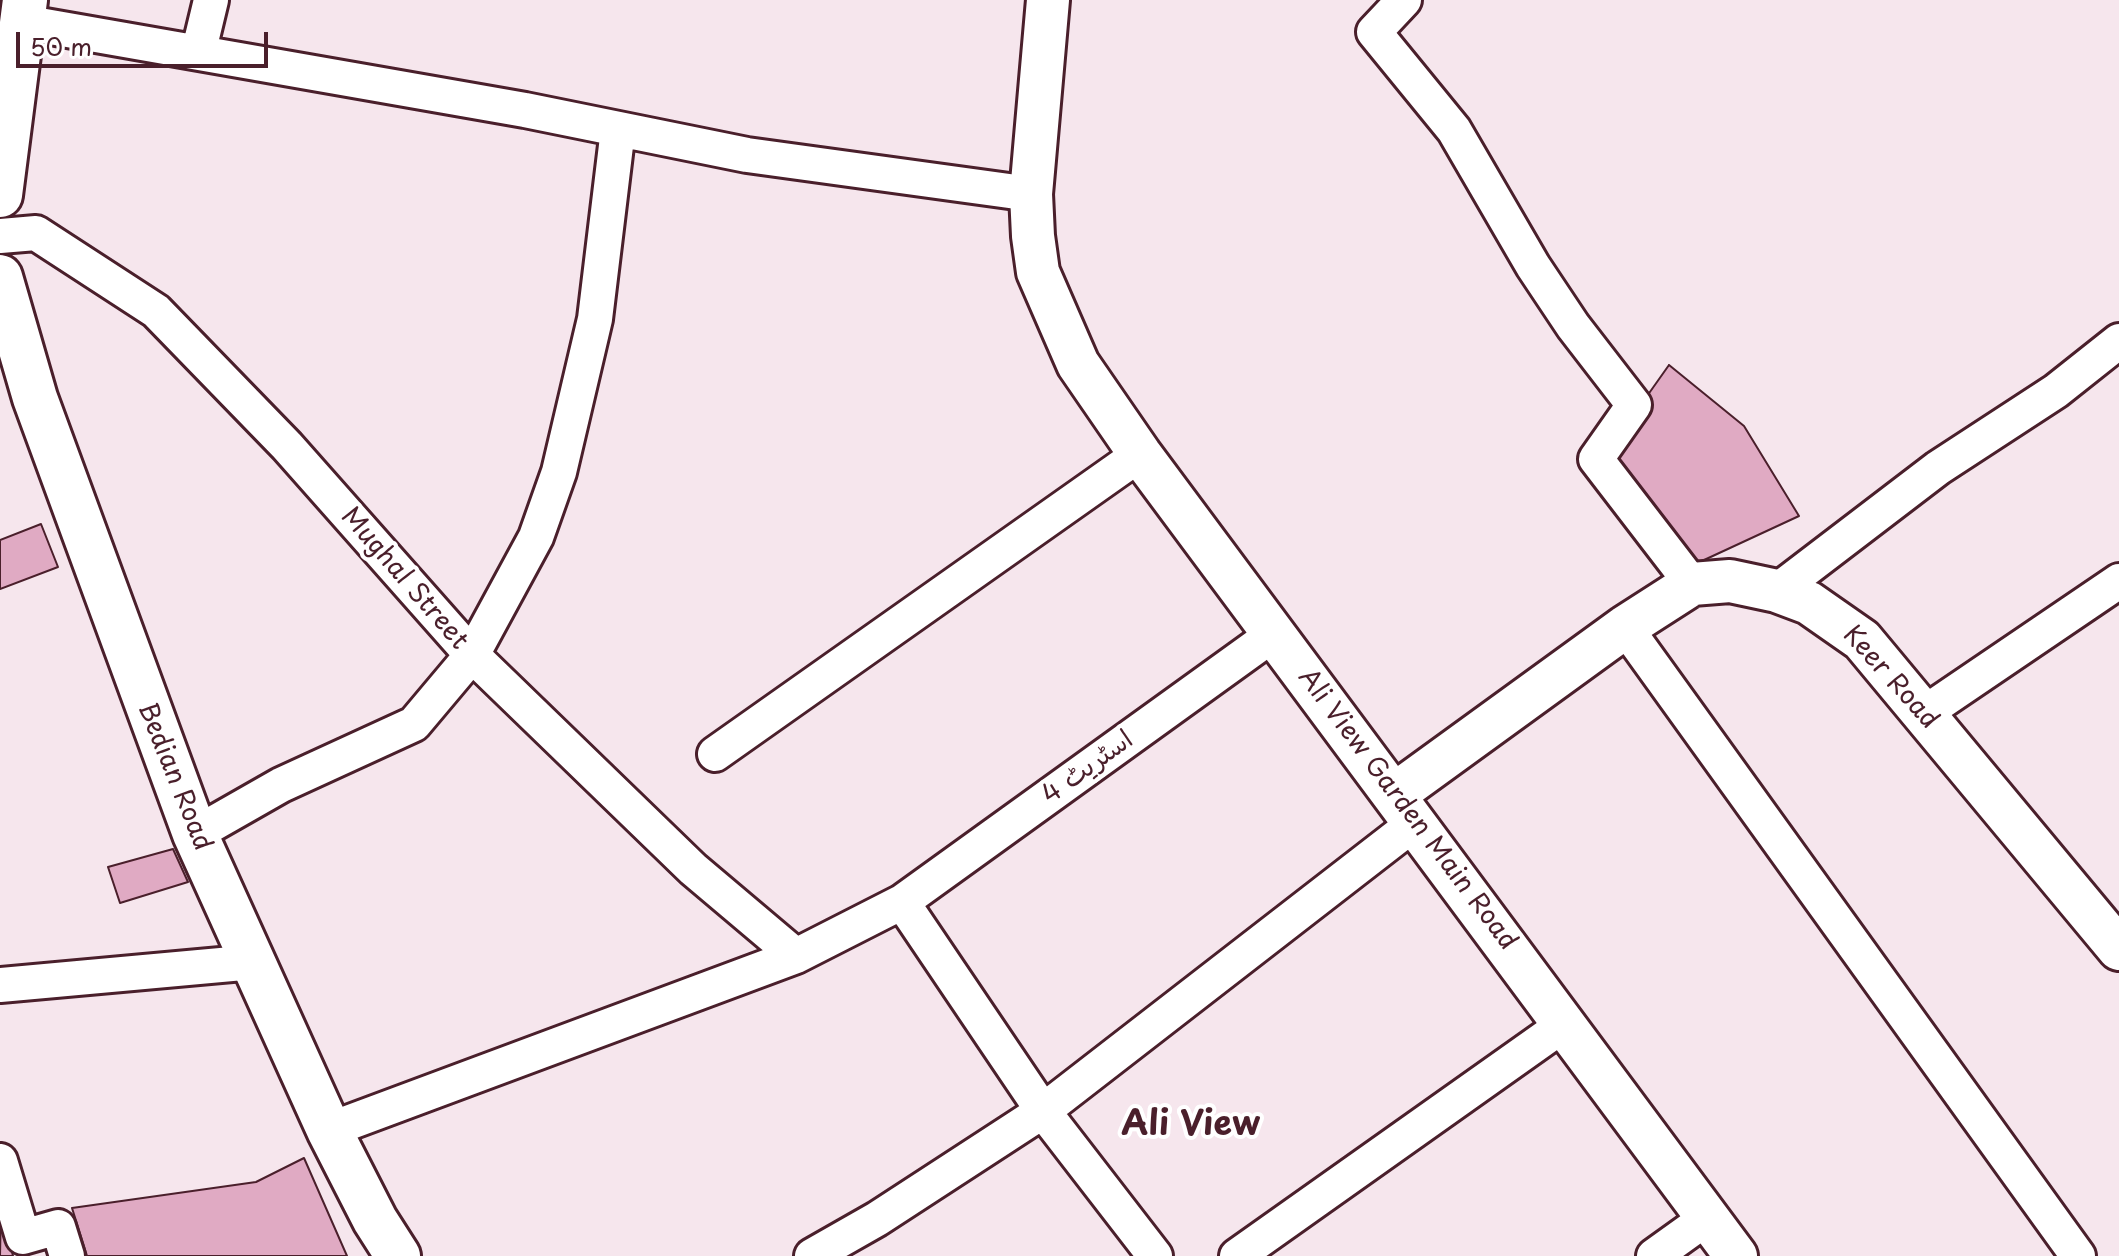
<!DOCTYPE html>
<meta charset="utf-8">
<style>
body{margin:0}
#map{position:relative;width:2119px;height:1256px;overflow:hidden;background:#f6e6ed;font-family:"Playpen Sans",sans-serif}
canvas{display:block}
.scale{position:absolute;left:16px;top:32px;width:252px;height:36px;box-sizing:border-box;border:4px solid #4a1f2b;border-top:0;padding-left:10px;font-size:24px;line-height:28px;white-space:nowrap;color:#4a1f2b;-webkit-text-stroke:6px #fff;paint-order:stroke}
</style>
<div id="map">
<canvas width="2119" height="1256"></canvas>
<div class="scale">50 m</div>
</div>
<script>
const context = document.querySelector('canvas').getContext('2d');
context.lineJoin = 'round';
function fillPath(path, color) { context.fillStyle = color; context.fill(path, 'evenodd'); }
const poly = rows => new Path2D(rows.map(r => 'M' + r).join(''));
function stroke(path, color, width, dash) { context.strokeStyle = color; context.lineWidth = width; context.lineCap = dash ? 'butt' : 'round'; context.setLineDash(dash || []); context.stroke(path); }
function write(font, color, halo, rows, align = 'center') {
  context.font = font + ' "Playpen Sans","Playpen Sans Arabic",sans-serif'; context.lineWidth = 8; context.setLineDash([]); context.textBaseline = 'middle'; context.strokeStyle = halo; context.fillStyle = color; for (const [text, x, y, turn = 0] of rows) {
    context.save(); context.translate(x, y); context.rotate((+turn || 0) * Math.PI / 180); context.textAlign = isNaN(turn) ? turn : align; if (halo) context.strokeText(text, 0, 0); context.fillText(text, 0, 0); context.restore();
  }
}
const building = poly([
 [1669,365,1744,426,1799,516,1689,567,1606,454,1669,365],
 [41,524,58,567,0,589,0,540,41,524],
 [173,849,188,882,120,903,108,867,173,849],
 [304,1158,347,1256,87,1256,72,1208,256,1182,304,1158],
 [1,1206,13,1256,0,1256,1,1206]
]);
fillPath(building, '#e0aac3');
stroke(building, '#4a1f2b', 2);
const minor = poly([
 [1404,0,1374,32,1454,130,1533,266,1573,326,1634,405,1596,459,1692,584],
 [22,22,525,110,747,155,1031,194],
 [199,50,211,0],
 [0,236,36,233,156,311,287,446,472,655,693,869,796,956],
 [1777,591,1938,468,2056,391,2119,341],
 [1625,627,2078,1256],
 [1923,714,2119,581],
 [715,754,1140,454],
 [195,834,281,785,414,724,472,655,536,537,559,472,595,319,618,129],
 [902,902,1043,1111,1155,1256],
 [0,985,254,962],
 [329,1130,796,956,902,902,1275,633],
 [0,1161,23,1237,58,1227,67,1256],
 [812,1256,877,1219,1043,1111,1416,822],
 [1237,1256,1566,1023],
 [1654,1256,1707,1218]
]);
const tertiary = poly([
 [1048,0,1031,194,1033,236,1038,272,1078,364,1140,454,1736,1256],
 [1395,794,1625,627,1692,584,1730,581,1777,591,1809,603,1862,640,2119,949]
]);
const secondary = poly([
 [0,195,25,0],
 [0,277,35,398,195,834,329,1130,375,1220,398,1256]
]);
stroke(minor, '#4a1f2b', 40);
stroke(tertiary, '#4a1f2b', 48);
stroke(secondary, '#4a1f2b', 50);
stroke(minor, '#fff', 34);
stroke(tertiary, '#fff', 42);
stroke(secondary, '#fff', 44);
write('26px', '#4a1f2b', '#fff', [
 ["Mughal Street",404,579,49],
 ["Keer Road",1890,678,48],
 ["اسٹریٹ 4",1088,768,-36],
 ["Bedian Road",174,777,68],
 ["Ali View Garden Main Road",1407,810,53]
]);
write('bold 34px', '#4a1f2b', '#fff', [
 ["Ali View",1191,1126]
]);
</script>
